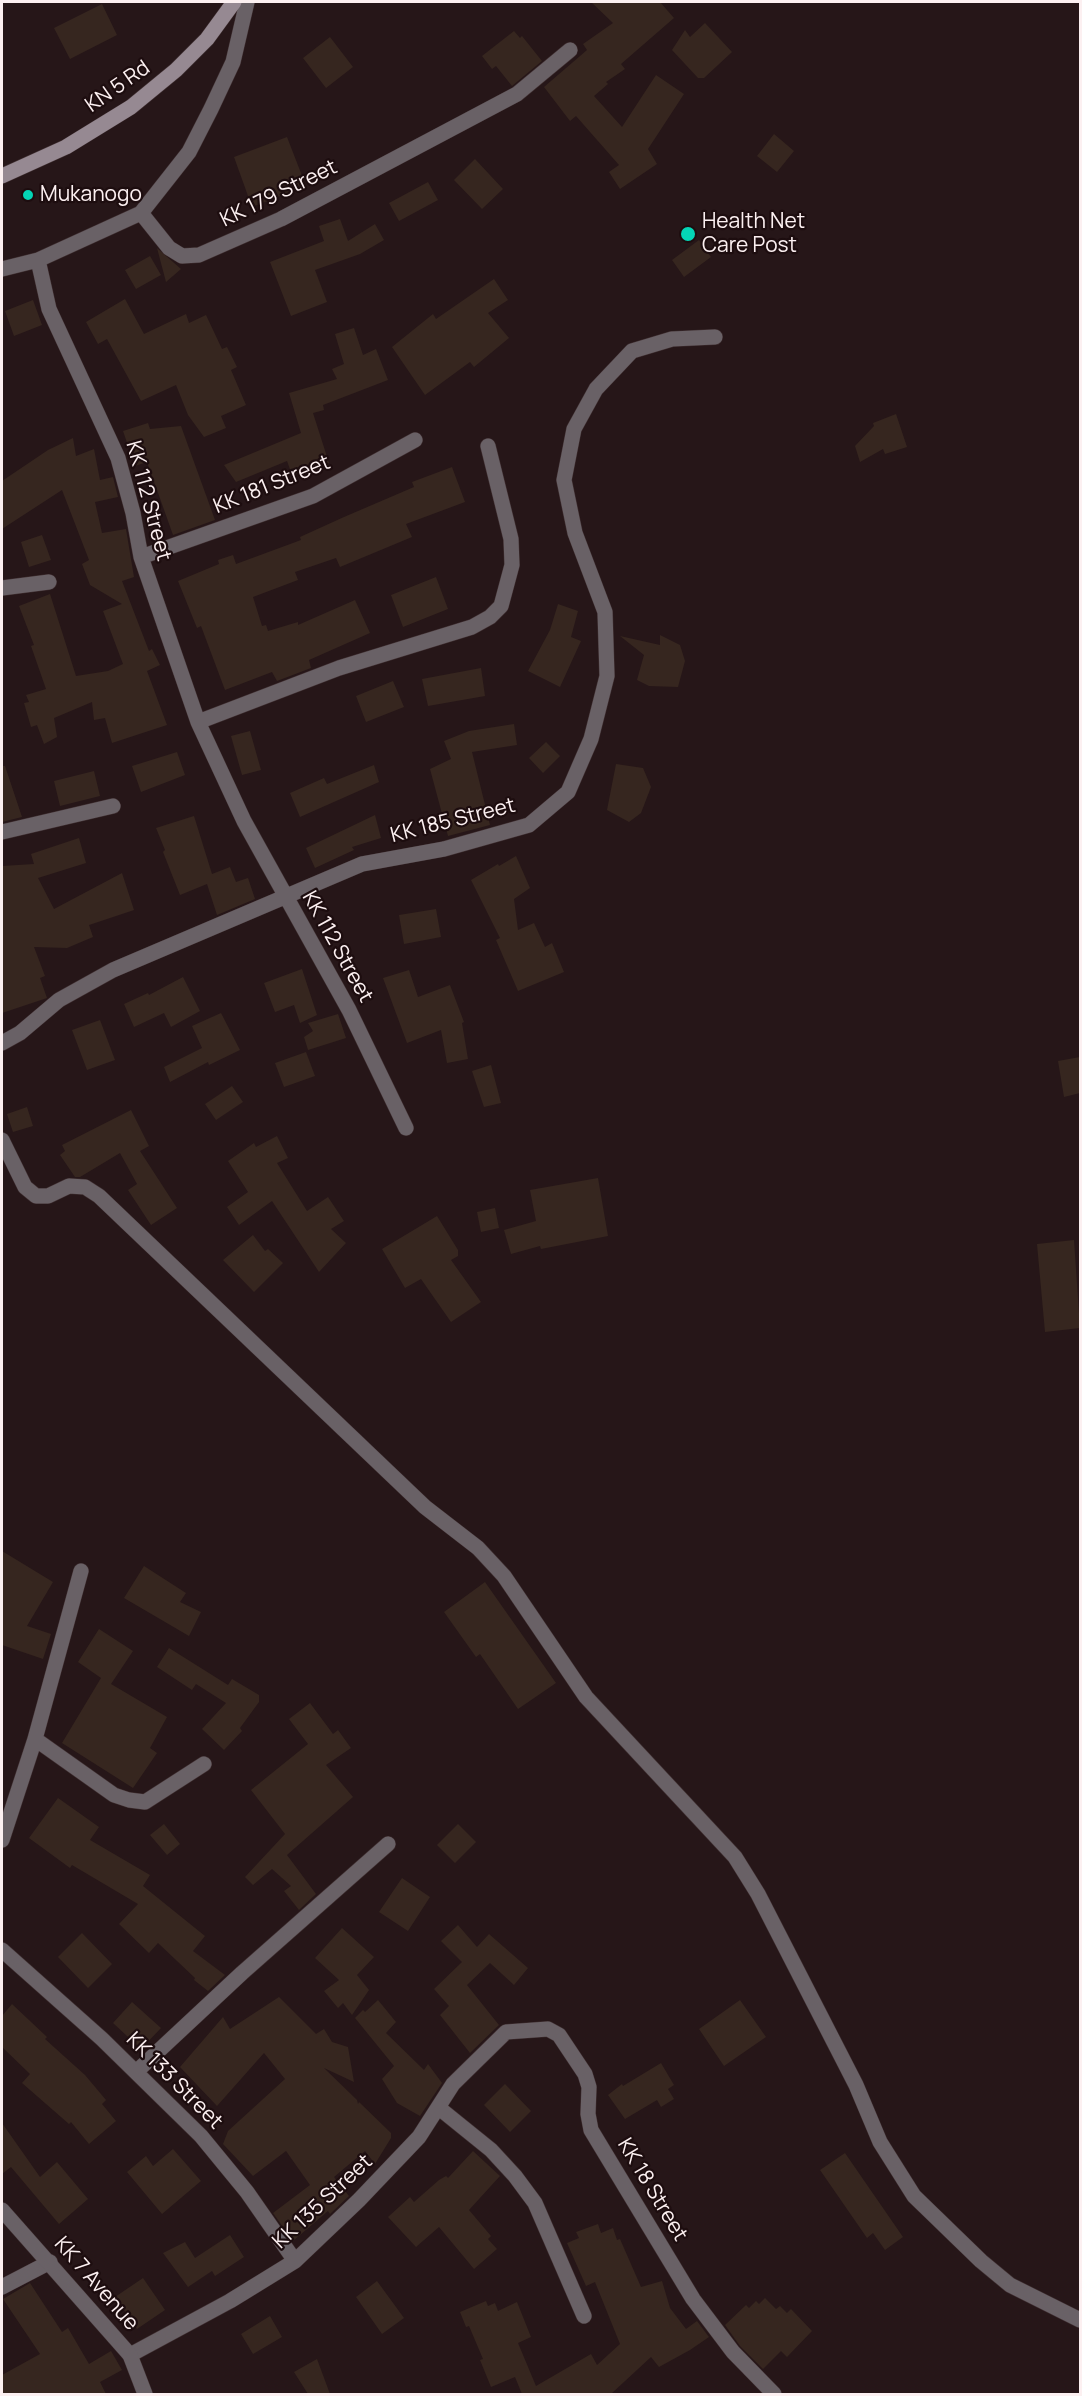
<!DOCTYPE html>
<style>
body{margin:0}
#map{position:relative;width:1082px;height:2396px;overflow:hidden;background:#261618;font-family:Manrope,sans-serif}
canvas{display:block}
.frame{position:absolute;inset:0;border:3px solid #fcf0f1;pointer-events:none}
</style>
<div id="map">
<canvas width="1082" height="2396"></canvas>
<div class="frame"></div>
</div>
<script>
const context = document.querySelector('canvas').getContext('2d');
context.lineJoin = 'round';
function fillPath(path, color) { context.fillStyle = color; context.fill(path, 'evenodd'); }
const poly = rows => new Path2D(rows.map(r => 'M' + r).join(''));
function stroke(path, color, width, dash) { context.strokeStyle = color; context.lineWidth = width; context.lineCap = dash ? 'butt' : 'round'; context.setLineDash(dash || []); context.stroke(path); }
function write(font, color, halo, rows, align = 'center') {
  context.font = font + ' Manrope,sans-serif'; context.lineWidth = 4.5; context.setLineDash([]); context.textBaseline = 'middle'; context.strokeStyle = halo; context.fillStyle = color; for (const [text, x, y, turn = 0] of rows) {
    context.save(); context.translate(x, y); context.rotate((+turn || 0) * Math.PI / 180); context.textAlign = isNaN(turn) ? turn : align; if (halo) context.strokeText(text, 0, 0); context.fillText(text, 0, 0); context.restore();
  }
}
fillPath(poly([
 [591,2,660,2,674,18,621,64,625,69,606,82,608,84,594,96,622,127,656,75,684,94,648,149,657,164,620,189,609,172,619,165,576,116,570,121,544,87,587,50,583,44,613,23],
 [102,4,117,35,70,59,54,28],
 [705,23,732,52,704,78,698,78,672,50,685,30,690,37],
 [514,31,520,38,522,36,542,61,512,86,496,66,492,69,482,56],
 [330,37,353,67,326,88,303,58],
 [774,134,794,151,777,172,757,156],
 [287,137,306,186,252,207,234,157],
 [475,159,503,189,482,209,454,180],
 [428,182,438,200,399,221,389,203],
 [340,219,348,241,375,224,384,240,360,254,315,270,327,302,291,316,270,262,324,241,319,226],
 [699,240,711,257,684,277,672,260],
 [157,248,181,269,166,282],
 [150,256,161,275,136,289,125,270],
 [494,279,508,300,488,313,509,338,474,367,470,362,425,395,392,347,433,314,436,319],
 [125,299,144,334,186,314,189,323,206,315,222,349,227,347,237,367,231,370,246,405,221,416,226,428,204,437,188,415,176,385,141,401,107,339,98,344,86,322],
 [33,300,42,325,14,336,5,311],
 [354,328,363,355,376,349,388,380,323,405,324,410,313,413,329,463,292,475,287,461,236,482,224,465,301,433,289,393,337,379,332,369,344,364,335,334],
 [896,414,907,447,885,454,883,449,860,462,855,446,874,426,873,423],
 [148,423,150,429,181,426,215,520,173,535,147,462,135,466,123,431],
 [73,438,76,456,94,449,100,480,113,477,118,497,95,502,102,533,126,529,134,577,122,581,149,651,152,649,160,665,147,671,167,725,112,743,105,718,94,720,92,702,54,718,57,737,44,744,37,725,31,727,24,703,29,702,26,695,46,689,31,646,34,645,19,606,50,594,76,676,108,671,123,664,103,611,122,604,90,585,82,564,89,560,62,490,2,529,2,481,48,450],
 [452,467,465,502,406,524,412,537,340,567,336,558,295,572,298,580,253,597,262,626,266,625,268,631,298,622,298,625,355,600,370,633,309,660,311,668,277,681,272,672,225,690,201,626,197,628,178,581,219,564,218,560,233,555,236,564,301,540,300,537,344,517,414,487,412,482],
 [42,535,51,560,29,567,21,542],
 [436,577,448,609,403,627,391,595],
 [558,604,578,611,571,637,581,641,560,687,528,671,550,630],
 [660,635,680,645,685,661,678,687,649,686,637,680,644,655,620,636,660,645],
 [481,668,485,696,428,706,422,679],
 [393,681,404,707,366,722,356,696],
 [514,724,517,745,472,752,490,825,448,836,430,769,451,759,444,741,469,731],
 [250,731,261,770,242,775,231,736],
 [546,742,560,756,543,773,529,758],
 [177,752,185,775,141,792,132,766],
 [616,764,643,768,651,787,641,813,629,822,607,810],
 [374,765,379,782,300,817,290,793,324,778,327,784],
 [2,766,5,766,22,817,2,822],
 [94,771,100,796,60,806,54,781],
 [375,815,381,838,352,847,354,850,315,868,306,848],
 [194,816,212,874,230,867,236,882,248,878,255,899,217,915,207,884,180,895,163,852,165,850,156,828],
 [79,838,86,863,38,878,54,909,122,873,134,910,89,925,93,937,67,948,34,947,45,976,40,978,47,998,2,1013,2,866,34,864,31,854],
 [516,856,530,888,514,899,518,930,534,923,545,947,552,943,564,972,518,991,496,940,500,938,471,880,498,864,499,866],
 [436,909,441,937,404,944,399,915],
 [302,969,317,1015,300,1023,294,1005,275,1012,264,983],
 [409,970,418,997,450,985,464,1022,462,1023,468,1059,447,1063,441,1030,407,1043,383,978],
 [183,977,200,1011,171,1027,164,1013,134,1027,124,1004,148,993,149,995],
 [221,1013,240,1050,209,1065,208,1062,170,1082,164,1067,202,1048,192,1026],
 [338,1014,346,1038,308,1050,304,1037,313,1031,308,1023],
 [100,1020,115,1060,87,1070,72,1030],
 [306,1052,315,1076,284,1087,275,1063],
 [1080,1057,1080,1093,1064,1097,1058,1061],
 [491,1065,501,1103,484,1107,472,1071],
 [232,1086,243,1102,216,1120,205,1104],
 [27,1107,33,1126,13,1132,7,1114],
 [131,1110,149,1146,140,1151,177,1208,151,1225,128,1190,137,1184,120,1153,80,1177,75,1177,60,1155,65,1151,62,1145],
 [277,1136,288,1158,277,1163,307,1211,328,1197,344,1221,331,1229,346,1243,319,1272,272,1201,239,1225,227,1207,248,1192,228,1161,254,1143,256,1147],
 [598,1178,608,1236,541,1249,540,1246,511,1254,504,1230,536,1221,530,1190],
 [495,1208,499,1228,481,1232,477,1212],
 [437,1216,458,1250,458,1256,451,1260,481,1302,451,1322,421,1279,405,1288,382,1249],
 [253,1235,265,1251,268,1249,283,1263,254,1292,223,1260],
 [1074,1240,1080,1328,1045,1332,1037,1244],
 [2,1551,53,1582,27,1626,51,1634,43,1659,2,1645],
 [144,1566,186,1593,180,1602,201,1612,189,1636,124,1598],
 [485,1582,556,1683,518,1709,480,1654,476,1657,444,1612],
 [99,1629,133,1651,111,1684,167,1717,150,1748,157,1753,133,1788,62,1743,101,1678,78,1662],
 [169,1648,228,1685,232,1679,259,1695,259,1702,240,1728,242,1731,224,1750,202,1729,226,1703,196,1684,192,1690,157,1667],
 [310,1703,333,1734,338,1730,351,1748,326,1765,353,1797,287,1855,316,1894,299,1910,284,1891,291,1886,272,1869,253,1885,245,1877,285,1834,251,1790,308,1744,289,1719],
 [58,1798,99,1827,90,1840,150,1875,143,1886,205,1936,193,1951,225,1975,208,1991,194,1980,195,1978,158,1943,149,1953,119,1924,138,1904,72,1865,70,1868,29,1838],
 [164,1824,180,1844,167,1855,150,1835],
 [458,1824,476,1842,455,1863,437,1845],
 [402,1878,430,1897,408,1931,379,1912],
 [458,1925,477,1947,489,1934,528,1968,514,1985,490,1963,467,1985,499,2025,470,2053,440,2015,449,2006,434,1989,462,1962,441,1941],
 [342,1928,374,1957,357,1975,369,1990,352,2015,343,2003,338,2008,324,1991,339,1980,315,1958],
 [82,1933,112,1964,88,1988,58,1957],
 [279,1997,316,2034,324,2029,332,2042,348,2047,354,2082,324,2068,357,2100,358,2104,359,2102,391,2133,391,2138,375,2164,365,2151,334,2177,349,2196,330,2214,328,2211,293,2241,273,2213,310,2185,286,2151,253,2176,223,2144,228,2131,285,2079,264,2053,217,2106,180,2067,223,2017,230,2029],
 [378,2000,396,2022,386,2033,424,2070,428,2064,442,2083,420,2116,397,2103,382,2079,394,2066,355,2018,363,2010,365,2012],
 [740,2000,766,2037,724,2066,699,2029],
 [132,2002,161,2028,141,2049,113,2023],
 [12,2004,47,2037,45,2039,85,2075,106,2100,102,2104,116,2121,89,2144,71,2122,69,2124,22,2083,30,2074,2,2047,2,2016],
 [661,2063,674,2085,668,2089,674,2099,661,2107,657,2100,625,2119,608,2095,622,2084,623,2086],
 [505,2084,531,2111,510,2132,484,2105],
 [2,2123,40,2177,57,2162,88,2199,59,2224,11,2167,2,2174],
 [173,2149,201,2181,162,2214,127,2172,146,2156,153,2166],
 [473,2151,500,2176,469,2210,491,2236,488,2239,497,2249,474,2269,439,2227,416,2247,388,2217,410,2197,414,2202,439,2180,446,2176,448,2178],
 [845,2153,903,2237,885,2250,873,2233,867,2238,820,2170],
 [598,2224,601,2233,613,2228,617,2240,620,2239,641,2287,662,2281,670,2308,686,2329,697,2321,709,2337,690,2350,659,2367,651,2357,611,2394,521,2394,522,2394,515,2377,491,2387,480,2360,483,2359,469,2326,466,2327,460,2312,486,2301,488,2306,495,2303,498,2311,517,2302,531,2337,518,2343,536,2386,591,2354,597,2365,620,2344,595,2282,586,2286,567,2243,579,2238,576,2232],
 [230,2235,244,2257,215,2276,212,2271,188,2287,163,2253,185,2242,195,2258],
 [143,2278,165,2310,137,2329,115,2297],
 [377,2281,404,2318,382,2334,356,2297],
 [30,2283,62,2332,68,2328,89,2364,111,2351,122,2370,100,2382,106,2394,2,2394,2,2375,40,2354,3,2299],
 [765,2298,776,2309,780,2306,787,2313,791,2309,812,2331,787,2357,781,2351,763,2369,740,2346,725,2325,746,2305,749,2308,756,2301,759,2304],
 [270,2316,282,2337,253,2354,241,2334],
 [317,2359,330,2394,308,2394,294,2372]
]), '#36261f');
const minor = poly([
 [141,213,189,152,211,109,233,62,247,2],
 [38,260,49,309,118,458,133,513,141,557,198,722,244,821,349,1010,406,1128],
 [2,269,38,260,141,213,169,248,182,256,199,255,281,219,517,94,570,50],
 [141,557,313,496,415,440],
 [2,588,49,582],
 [198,722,339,668,472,627,490,617,501,606,512,565,511,539,488,446],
 [2,832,113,806],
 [2,1043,20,1033,59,1000,113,970,362,864,444,849,529,825,568,792,591,739,607,676,605,612,575,533,564,480,574,429,596,389,632,351,672,339,715,337],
 [2,1140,25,1187,36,1196,48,1196,69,1186,85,1187,99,1196,425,1507,478,1548,504,1576,586,1697,735,1857,758,1894,856,2085,880,2142,914,2196,981,2261,1010,2285,1080,2320],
 [35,1739,114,1795,129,1800,145,1802,204,1764],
 [2,1840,35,1739,81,1571],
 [2,1950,102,2039,201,2136,247,2192,295,2261],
 [137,2071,242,1973,388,1844],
 [439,2108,491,2150,515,2176,535,2203,584,2316],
 [2,2287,50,2262],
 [130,2355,230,2301,295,2261,359,2200,419,2137,453,2084,506,2032,548,2029,559,2035,585,2074,589,2087,588,2114,591,2130,693,2299,733,2352,774,2394]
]);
const tertiary = poly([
 [2,2210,130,2355,145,2394]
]);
const secondary = poly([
 [2,176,66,147,131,107,176,70,207,39,234,2]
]);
stroke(minor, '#403032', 16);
stroke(tertiary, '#403032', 16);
stroke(secondary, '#403032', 16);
stroke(minor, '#696166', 15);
stroke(tertiary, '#696166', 15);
stroke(secondary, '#968992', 15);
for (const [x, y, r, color] of [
 [28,195,6,"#04d5b6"],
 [688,234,8,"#04d5b6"]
]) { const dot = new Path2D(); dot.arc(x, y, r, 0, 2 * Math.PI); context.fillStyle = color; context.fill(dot); stroke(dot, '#1d0d0f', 2); }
write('21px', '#fcf0f1', '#1d0d0f', [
 ["KN 5 Rd",118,87,-35],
 ["KK 179 Street",279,194,-26],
 ["KK 181 Street",272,485,-22],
 ["KK 112 Street",148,501,75],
 ["KK 185 Street",453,821,-14],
 ["KK 112 Street",337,947,61],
 ["KK 133 Street",174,2081,45],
 ["KK 18 Street",652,2190,59],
 ["KK 135 Street",323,2202,-43],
 ["KK 7 Avenue",96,2284,49]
]);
write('21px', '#fcf0f1', '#1d0d0f', [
 ["Mukanogo",40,195],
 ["Health Net",702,222],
 ["Care Post",702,246]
], 'left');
</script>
